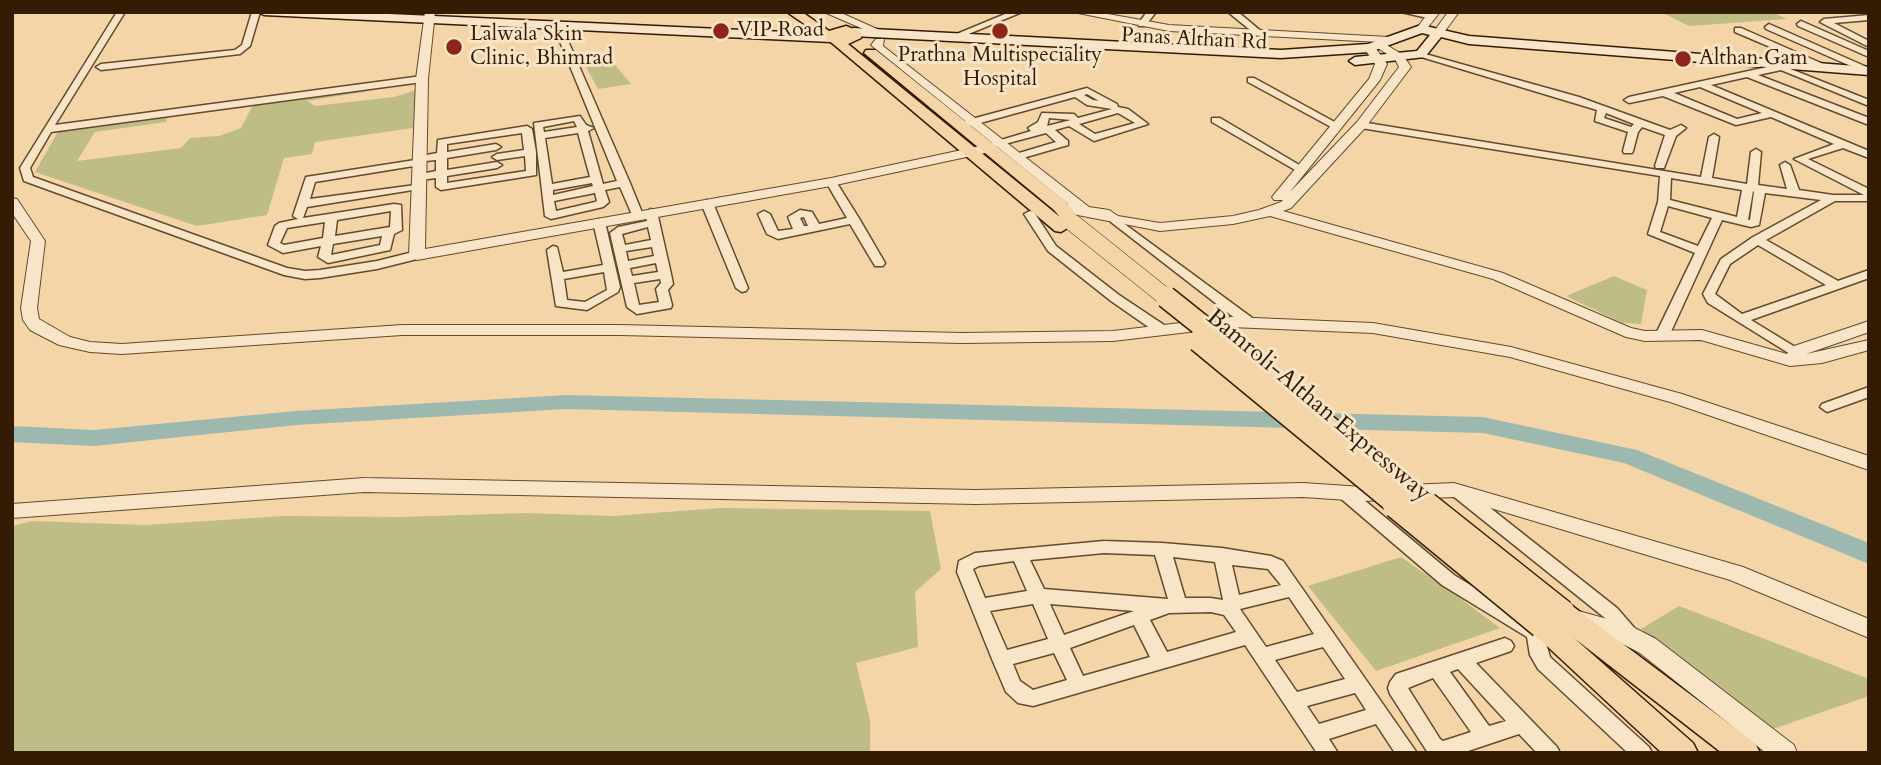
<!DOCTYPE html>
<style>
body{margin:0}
#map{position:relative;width:1881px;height:765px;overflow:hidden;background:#f4d5a8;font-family:Cardo,serif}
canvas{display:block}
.frame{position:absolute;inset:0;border:14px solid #341c04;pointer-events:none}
</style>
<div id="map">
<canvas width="1881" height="765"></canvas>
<div class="frame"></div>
</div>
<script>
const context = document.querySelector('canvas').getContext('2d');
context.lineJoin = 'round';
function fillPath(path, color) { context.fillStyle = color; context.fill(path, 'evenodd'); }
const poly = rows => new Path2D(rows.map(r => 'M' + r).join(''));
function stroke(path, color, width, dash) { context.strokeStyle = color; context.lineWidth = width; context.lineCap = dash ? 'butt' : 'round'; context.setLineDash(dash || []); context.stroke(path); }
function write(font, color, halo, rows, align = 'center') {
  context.font = font + ' Cardo,serif'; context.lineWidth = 6; context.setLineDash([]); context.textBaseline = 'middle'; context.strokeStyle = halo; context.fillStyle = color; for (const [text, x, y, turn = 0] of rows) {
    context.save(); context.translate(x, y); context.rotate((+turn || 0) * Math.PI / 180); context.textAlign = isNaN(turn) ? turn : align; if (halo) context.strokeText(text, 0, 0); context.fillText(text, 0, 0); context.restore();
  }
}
fillPath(poly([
 [1661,12,1772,12,1787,19,1689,26],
 [606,54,631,84,598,89,581,58],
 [378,87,364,92,307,101,315,106,394,97,416,90,413,128,315,142,312,154,284,158,267,215,197,226,35,172,59,130,168,115,166,122,95,132,77,161,181,148,190,138,219,136,241,128,254,103],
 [1614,276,1647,290,1641,324,1622,323,1566,296],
 [720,508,930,511,941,569,915,592,918,647,856,663,870,720,870,753,12,753,12,526,32,521,145,525,284,516,401,517,525,513,613,516],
 [1401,557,1457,596,1500,628,1376,671,1308,586],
 [1679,606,1869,679,1869,696,1770,730,1680,664,1641,629]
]), '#bebd86');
fillPath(poly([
 [567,395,1483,417,1637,450,1869,543,1869,564,1624,463,1483,433,567,409,296,425,94,446,12,442,12,426,94,430,296,411,567,395]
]), '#9db8af');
const minor = poly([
 [117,12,125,12,55,125,422,76,427,79,422,82,51,132,30,168,33,177,287,268,305,271,320,270,377,261,417,251,423,255,421,258,377,269,320,278,305,279,284,275,24,181,20,168,117,12],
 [252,12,260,12,250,46,240,54,101,70,96,67,101,64,235,50,242,45,252,12],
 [1010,12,1022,12,954,40,947,38,1010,12],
 [1147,12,1156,12,1145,26,1139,26,1138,24,1147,12],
 [1228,12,1238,12,1262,32,1255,34,1228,12],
 [1401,12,1424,12,1436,16,1432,19,1401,12],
 [1869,15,1869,20,1834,23,1869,41,1869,47,1820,22,1824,19,1869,15],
 [1801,21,1869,51,1869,57,1798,26,1797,24,1801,21],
 [1769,24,1869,68,1869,74,1766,29,1765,27,1769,24],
 [555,25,562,27,630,183,643,215,641,217,633,217,620,187,605,190,609,202,603,207,551,219,545,216,534,123,580,116,586,125,594,128,588,131,603,184,617,181,554,27,555,25],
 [574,121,577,127,544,132,543,127,574,121],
 [578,133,590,177,552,184,545,138,578,133],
 [592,183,593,186,553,195,553,190,592,183],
 [595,193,597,201,595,202,556,211,554,201,595,193],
 [1735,28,1741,28,1830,67,1822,69,1735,32,1735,28],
 [1418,52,1579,97,1670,130,1681,125,1686,128,1676,136,1664,168,1656,168,1655,166,1665,135,1642,127,1638,132,1633,151,1632,153,1624,153,1623,151,1628,132,1595,121,1597,110,1418,56,1418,52],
 [1606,113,1634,124,1631,127,1604,118,1606,113],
 [1790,62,1795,65,1788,68,1869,100,1869,106,1781,70,1758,75,1869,118,1869,125,1747,77,1711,85,1869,151,1869,158,1843,148,1808,159,1869,189,1869,201,1835,201,1766,240,1838,281,1869,270,1869,278,1751,320,1800,350,1802,353,1795,357,1708,303,1703,294,1721,259,1753,237,1821,200,1765,193,1759,225,1751,227,1722,220,1669,336,1662,340,1655,336,1695,253,1648,234,1658,202,1660,176,1361,128,1356,125,1361,122,1701,177,1709,137,1714,134,1719,137,1712,178,1747,184,1751,152,1756,149,1761,152,1758,185,1787,189,1780,165,1785,162,1790,165,1799,190,1833,195,1864,195,1794,159,1834,144,1771,117,1736,125,1663,96,1629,103,1624,100,1629,97,1790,62],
 [1700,87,1762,113,1737,119,1674,93,1700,87],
 [1671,178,1742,190,1737,217,1670,200,1671,178],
 [1753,191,1754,192,1750,220,1748,220,1753,191],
 [1668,206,1712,218,1698,246,1660,232,1668,206],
 [1758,245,1826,285,1742,314,1715,294,1730,264,1758,245],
 [1248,78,1254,78,1342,126,1333,128,1248,82,1248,78],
 [1087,88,1117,104,1118,107,1128,109,1148,124,1094,141,1069,126,1055,130,1068,141,1068,145,1023,158,1019,157,1019,153,1056,142,1046,133,986,149,981,146,1031,131,1028,128,1038,122,1042,113,1074,114,1078,118,1112,109,1087,105,1075,97,962,128,957,125,968,120,1087,88],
 [1087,94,1099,101,1093,100,1084,95,1087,94],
 [1118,113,1135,123,1095,134,1079,124,1118,113],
 [1049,118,1071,120,1047,126,1049,118],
 [1212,118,1220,118,1306,169,1305,171,1297,171,1212,122,1212,118],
 [527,126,532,129,536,152,536,175,441,190,436,187,436,178,420,180,415,177,416,175,436,171,436,160,425,161,420,165,315,182,310,199,423,184,423,188,419,189,307,207,303,218,394,204,401,205,402,230,394,234,390,250,328,263,318,257,321,246,283,253,268,245,275,226,279,223,298,219,293,216,306,177,415,160,416,157,437,153,438,140,527,126],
 [522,133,524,150,497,154,492,157,497,160,525,156,526,171,447,183,447,176,497,168,502,165,497,162,447,170,447,158,496,150,501,147,496,144,447,152,447,144,522,133],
 [391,211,390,227,335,236,337,220,391,211],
 [325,222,323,238,284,245,280,243,287,228,325,222],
 [382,236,380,245,331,255,333,244,382,236],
 [831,179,835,180,860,220,885,263,883,266,875,266,850,224,778,239,767,234,758,214,764,211,770,214,778,231,793,229,788,217,800,210,812,212,819,224,847,218,826,182,831,179],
 [804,217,808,226,804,226,800,218,804,217],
 [707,200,713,203,748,288,746,291,742,292,736,288,701,203,707,200],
 [651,209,657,212,671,274,673,284,668,290,672,305,671,308,637,314,627,307,610,233,618,227,647,221,645,212,651,209],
 [648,227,651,240,625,245,622,234,648,227],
 [652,247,654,256,628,261,626,251,652,247],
 [656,263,658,272,632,276,630,268,656,263],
 [660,279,661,283,656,289,659,302,639,305,634,283,660,279],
 [1030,211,1034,212,1056,246,1119,295,1167,327,1169,330,1167,333,1157,333,1111,301,1048,251,1024,214,1030,211],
 [1115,217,1255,320,1257,323,1255,326,1245,326,1111,222,1111,218,1115,217],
 [599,219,605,222,620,287,618,292,587,310,556,306,547,250,553,246,557,247,563,272,603,265,593,222,599,219],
 [604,272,607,290,585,302,567,300,564,279,604,272],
 [1869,387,1869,397,1827,412,1820,407,1822,404,1869,387],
 [1459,486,1465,488,1617,608,1637,631,1640,636,1637,641,1631,644,1625,641,1605,618,1453,496,1451,492,1453,488,1459,486],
 [1345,487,1351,489,1454,575,1542,629,1550,657,1649,747,1652,753,1628,753,1538,669,1530,655,1527,637,1442,585,1339,497,1337,493,1339,489,1345,487],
 [1104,541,1162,543,1222,548,1271,556,1283,561,1417,753,1395,753,1376,724,1329,739,1338,753,1317,753,1245,645,1033,706,1018,703,1006,692,992,659,957,572,959,561,975,553,1104,541],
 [1104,553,1155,555,1168,599,1044,589,1030,560,1104,553],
 [1173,557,1215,562,1223,600,1211,598,1185,598,1173,557],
 [1014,561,1027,591,985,598,973,569,979,566,1014,561],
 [1232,565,1268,569,1281,585,1239,595,1232,565],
 [1289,597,1314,634,1266,647,1240,609,1289,597],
 [1033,604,1048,639,1007,650,990,611,1033,604],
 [1050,604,1134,611,1064,635,1050,604],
 [1211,612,1224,615,1236,632,1167,652,1150,620,1169,613,1211,612],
 [1134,625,1150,657,1083,676,1070,648,1134,625],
 [1323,647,1345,679,1297,692,1275,660,1323,647],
 [1054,653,1067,680,1033,690,1020,681,1013,664,1054,653],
 [1355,693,1366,710,1319,724,1307,706,1355,693],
 [1505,638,1511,641,1514,646,1511,651,1476,663,1557,747,1560,753,1537,753,1519,734,1462,753,1428,753,1390,694,1388,688,1390,682,1396,674,1505,638],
 [1458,669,1506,721,1489,726,1450,672,1458,669],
 [1433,678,1471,732,1443,741,1440,739,1408,688,1433,678]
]);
const tertiary = poly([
 [425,12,435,12,428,79,425,249,831,178,985,145,992,149,985,153,831,186,417,260,409,255,416,79,425,12],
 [824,12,839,12,886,33,877,35,824,12],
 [1073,12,1097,12,1169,25,1389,37,1389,41,1382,42,1403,55,1411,67,1365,128,1291,208,1283,211,1503,273,1631,328,1645,331,1702,330,1787,354,1794,346,1869,321,1869,332,1806,354,1869,340,1869,350,1822,363,1790,366,1701,340,1645,341,1626,337,1493,279,1270,216,1233,224,1160,231,1057,211,1057,205,1068,204,871,45,876,39,884,39,883,46,1089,207,1109,210,1118,216,1160,223,1233,216,1259,210,1281,202,1283,200,1274,200,1272,197,1369,79,1375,64,1364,48,1366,46,1374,46,1387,64,1380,80,1289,193,1357,122,1399,67,1395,59,1376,47,1374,45,1379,42,1169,31,1073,12],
 [1429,12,1440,12,1425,31,1417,31,1416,29,1429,12],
 [1448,12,1459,12,1442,35,1434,35,1433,33,1448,12],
 [12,198,17,199,45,241,37,308,39,319,70,337,90,342,122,344,402,325,620,325,962,333,1113,331,1231,317,1373,323,1511,347,1682,394,1869,456,1869,470,1670,402,1510,357,1373,333,1231,327,1113,341,962,343,620,335,402,335,122,354,90,352,59,345,30,330,23,320,21,308,31,241,12,213,12,198],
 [364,478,976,490,1303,483,1363,487,1454,483,1743,567,1869,619,1869,638,1730,580,1454,497,1363,501,1303,497,976,504,364,492,12,518,12,504,364,478],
 [1575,610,1629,625,1656,639,1794,745,1797,753,1766,753,1640,653,1615,640,1567,625,1564,619,1567,613,1575,610]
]);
const secondary = poly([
 [258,12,345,12,831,34,837,38,831,42,264,15,258,12],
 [1421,25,1469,36,1869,67,1869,75,1469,44,1441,37,1425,57,1355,65,1349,61,1355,57,1417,51,1430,35,1422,33,1370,52,1281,58,853,36,847,32,853,28,1281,50,1368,44,1421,25]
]);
const primary = poly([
 [787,12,802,12,829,31,846,26,861,32,861,38,848,44,1060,217,1054,210,864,53,866,50,876,50,1066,202,1082,223,1079,227,1069,227,1061,232,1055,231,832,43,787,12],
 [1562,602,1571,605,1755,743,1760,753,1722,753,1574,638,1693,743,1698,753,1662,753,1533,633,1529,625,1533,617,1542,614,1551,617,1549,613,1553,605,1562,602]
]);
stroke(minor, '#644a2d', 3);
stroke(tertiary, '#644a2d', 2);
stroke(secondary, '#341c04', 3);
stroke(primary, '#341c04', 3);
fillPath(minor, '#f8e4c6');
fillPath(tertiary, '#f8e4c6');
fillPath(secondary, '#f8e4c6');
fillPath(primary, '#f4d5a8');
const primaryBridgeFar2 = poly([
 [1073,223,1168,299]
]);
const primaryBridgeFar1 = poly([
 [1166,297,1428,506],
 [1198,341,1398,506]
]);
const primaryBridge = poly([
 [1396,505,1542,625],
 [1426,505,1562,613]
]);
stroke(primaryBridgeFar2, '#341c04', 18, []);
stroke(primaryBridgeFar1, '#341c04', 24, []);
stroke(primaryBridge, '#341c04', 29, []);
stroke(primaryBridgeFar2, '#f4d5a8', 17);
stroke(primaryBridgeFar1, '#f4d5a8', 21);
stroke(primaryBridge, '#f4d5a8', 26);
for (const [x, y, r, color] of [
 [721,31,9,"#8f2418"],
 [1000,31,9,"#8f2418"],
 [454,47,9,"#8f2418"],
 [1683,59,9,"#8f2418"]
]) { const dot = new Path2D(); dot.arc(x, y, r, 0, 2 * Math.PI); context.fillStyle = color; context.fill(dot); stroke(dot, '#f8e4c6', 2.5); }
write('21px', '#341c04', '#f8e4c6', [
 ["VIP Road",737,31],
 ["Lalwala Skin",470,35],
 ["Clinic, Bhimrad",470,59],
 ["Prathna Multispeciality",1000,56,"center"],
 ["Hospital",1000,80,"center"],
 ["Althan Gam",1699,59]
], 'left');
write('21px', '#341c04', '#f8e4c6', [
 ["Panas Althan Rd",1194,40,3]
]);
write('24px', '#341c04', '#f8e4c6', [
 ["Bamroli-Althan Expressway",1318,406,40]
]);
</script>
